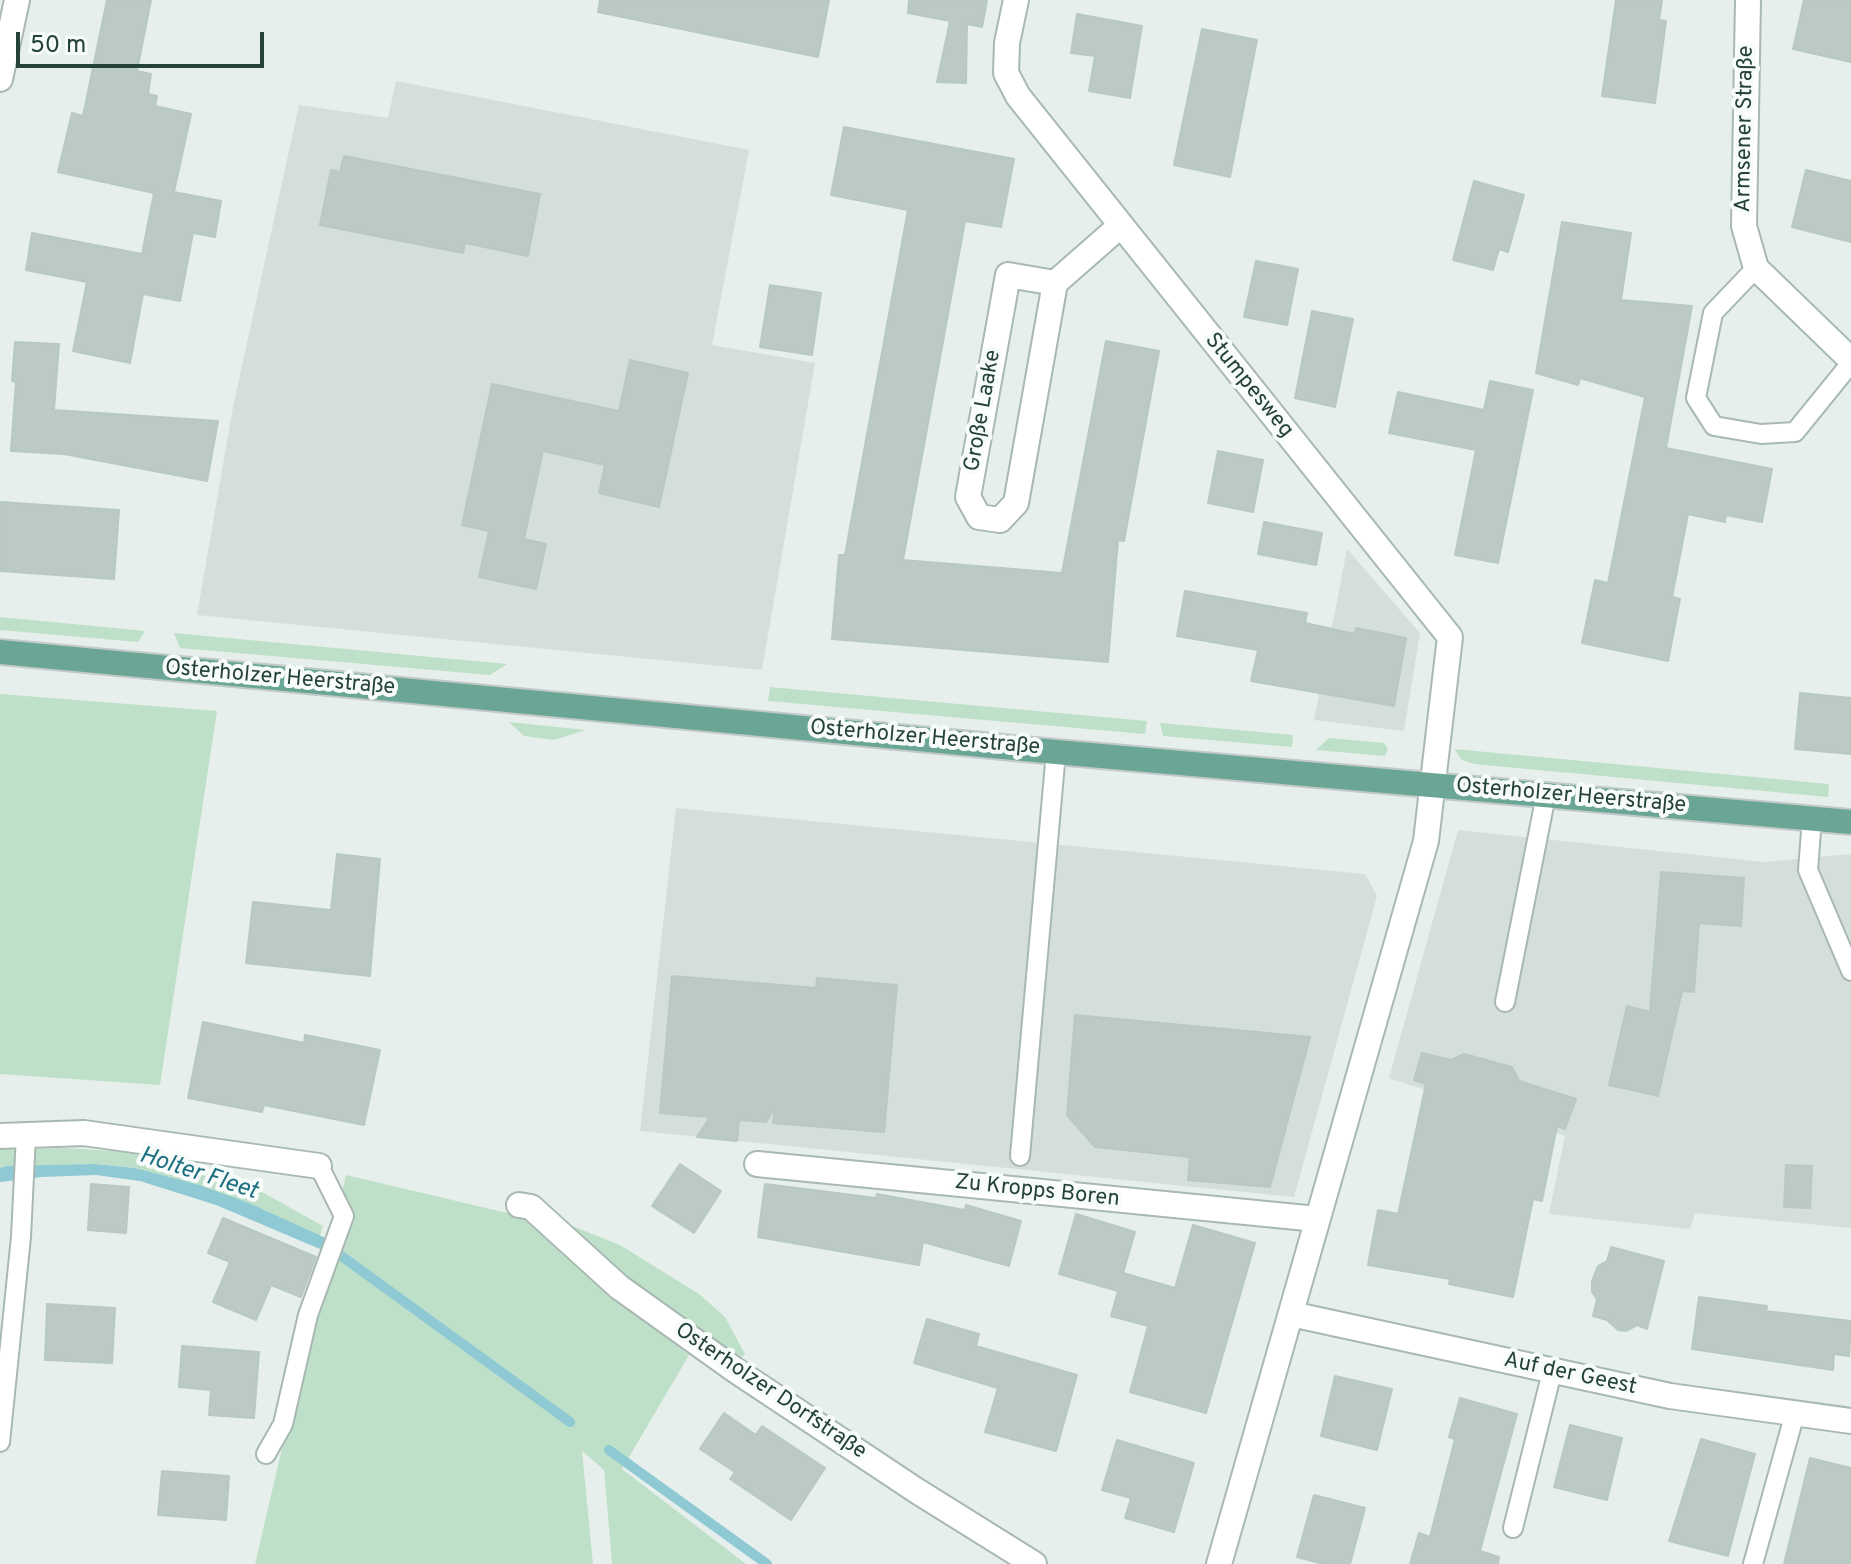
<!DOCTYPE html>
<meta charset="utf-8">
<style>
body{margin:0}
#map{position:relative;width:1851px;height:1564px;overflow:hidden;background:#e6efeb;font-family:Overpass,sans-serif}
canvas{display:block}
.scale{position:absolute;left:16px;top:32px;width:248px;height:36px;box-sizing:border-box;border:4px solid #24423a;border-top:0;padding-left:10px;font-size:24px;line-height:28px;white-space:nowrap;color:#24423a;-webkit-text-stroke:6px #f7fbf9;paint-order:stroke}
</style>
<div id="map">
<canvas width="1851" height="1564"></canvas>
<div class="scale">50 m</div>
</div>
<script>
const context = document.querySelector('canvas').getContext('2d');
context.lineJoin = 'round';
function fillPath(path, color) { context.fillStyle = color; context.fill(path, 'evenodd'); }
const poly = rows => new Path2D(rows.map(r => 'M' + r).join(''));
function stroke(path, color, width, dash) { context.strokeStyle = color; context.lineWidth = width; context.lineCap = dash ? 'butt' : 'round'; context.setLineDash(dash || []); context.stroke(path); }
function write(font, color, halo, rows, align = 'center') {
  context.font = font + ' Overpass,sans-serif'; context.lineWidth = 8; context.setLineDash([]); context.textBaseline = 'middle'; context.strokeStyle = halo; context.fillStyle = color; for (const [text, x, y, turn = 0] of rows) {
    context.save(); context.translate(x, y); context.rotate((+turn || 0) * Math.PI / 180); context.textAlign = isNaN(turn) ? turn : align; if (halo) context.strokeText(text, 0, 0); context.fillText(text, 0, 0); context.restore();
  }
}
fillPath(poly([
 [396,81,749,150,712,345,815,363,762,670,197,615,233,407,299,105,388,118],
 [1347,549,1420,633,1404,731,1314,720],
 [676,808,1365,874,1377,896,1294,1197,640,1131],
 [1458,830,1764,862,1851,854,1851,1228,1695,1213,1690,1229,1549,1214,1565,1136,1389,1078]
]), '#d4dfda');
fillPath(poly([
 [0,617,145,631,138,642,0,630],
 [174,633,507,664,490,675,180,648],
 [770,687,1147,721,1145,734,768,701],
 [0,694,217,711,160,1085,0,1074],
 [509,722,586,730,554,740,524,736],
 [1160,723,1293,735,1292,747,1163,736],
 [1329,738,1384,743,1388,749,1385,756,1316,750],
 [1454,749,1829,784,1828,797,1474,764,1462,760],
 [66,1148,128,1152,242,1181,323,1226,320,1236,249,1203,135,1168,95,1164,0,1168,0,1150],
 [346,1175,520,1216,588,1276,689,1355,622,1469,746,1564,612,1564,604,1470,582,1451,593,1564,255,1564],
 [562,1222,620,1245,699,1294,725,1317,745,1354,741,1358,694,1329,562,1229]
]), '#bfe0c8');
fillPath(poly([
 [95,1164,135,1168,199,1185,249,1203,330,1240,327,1252,216,1205,140,1181,96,1175,41,1177,0,1182,0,1168,7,1166]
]), '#8ec9d4');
stroke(poly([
 [340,1255,570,1422],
 [609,1450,767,1564]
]), '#8ec9d4', 10);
const building = poly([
 [107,0,151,0,137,71,151,74,148,94,157,96,155,106,191,114,174,192,221,201,215,237,193,233,180,301,143,294,130,363,73,351,87,282,26,270,32,233,142,254,154,193,58,172,72,113,83,116,107,0],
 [600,0,829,0,818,57,598,12,600,0],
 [909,0,987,0,982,27,967,24,966,83,937,82,950,21,908,13,909,0],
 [1616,0,1662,0,1659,20,1666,21,1655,103,1602,96,1616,0],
 [1804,0,1851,0,1851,62,1793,49,1804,0],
 [1077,14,1142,26,1130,98,1089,91,1095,56,1071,53,1077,14],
 [1202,29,1257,40,1230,177,1174,165,1202,29],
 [844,127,1014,159,1001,227,965,221,903,560,1062,573,1106,341,1159,351,1124,541,1118,540,1108,662,832,639,839,555,845,555,908,210,831,195,844,127],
 [344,156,540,194,528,256,465,243,463,253,320,225,331,170,340,172,344,156],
 [1806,170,1851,181,1851,242,1792,227,1806,170],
 [1474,181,1524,195,1508,252,1499,249,1493,270,1453,260,1474,181],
 [1562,222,1631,233,1621,300,1692,306,1666,448,1772,469,1762,522,1726,515,1725,522,1688,514,1672,597,1680,599,1668,661,1582,643,1595,580,1608,583,1645,397,1580,378,1578,385,1536,373,1562,222],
 [1256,261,1298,269,1287,325,1244,317,1256,261],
 [770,285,821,293,812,355,760,347,770,285],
 [1312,311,1353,319,1335,407,1295,398,1312,311],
 [15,342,59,344,54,410,218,421,207,481,64,454,11,451,16,382,12,381,15,342],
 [630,360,688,373,659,507,599,493,605,465,543,451,524,539,546,544,536,589,479,577,489,531,462,525,492,384,619,411,630,360],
 [1490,381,1533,390,1498,563,1455,555,1476,450,1389,433,1398,392,1484,410,1490,381],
 [1218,451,1263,460,1253,512,1208,503,1218,451],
 [1,502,119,510,114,579,0,571,1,502],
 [1264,522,1322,533,1316,565,1258,554,1264,522],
 [1185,591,1307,613,1305,623,1355,634,1356,628,1406,638,1394,706,1251,681,1258,650,1177,636,1185,591],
 [1800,693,1851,698,1851,754,1795,749,1800,693],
 [337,854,380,859,370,976,246,963,253,902,331,910,337,854],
 [1661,872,1744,878,1741,926,1699,923,1694,992,1682,991,1658,1096,1609,1085,1627,1006,1650,1012,1661,872],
 [672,976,816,988,817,978,897,985,884,1132,773,1123,775,1108,766,1122,739,1120,737,1141,697,1137,710,1117,660,1113,672,976],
 [1075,1015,1310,1037,1270,1187,1188,1180,1190,1157,1095,1147,1067,1115,1075,1015],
 [203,1022,304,1043,305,1035,380,1050,364,1125,264,1105,262,1112,188,1098,203,1022],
 [1422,1053,1451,1060,1464,1054,1512,1067,1519,1081,1576,1099,1565,1129,1557,1126,1542,1201,1533,1199,1513,1297,1449,1284,1450,1279,1368,1265,1378,1210,1398,1214,1426,1084,1414,1080,1422,1053],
 [680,1164,721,1191,694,1233,652,1206,680,1164],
 [1786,1165,1812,1166,1810,1208,1784,1207,1786,1165],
 [91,1184,129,1187,126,1233,88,1230,91,1184],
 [765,1184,876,1198,877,1194,965,1210,966,1205,1021,1221,1009,1266,923,1242,919,1265,758,1237,765,1184],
 [1076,1214,1135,1232,1123,1273,1175,1288,1193,1225,1255,1243,1206,1413,1130,1392,1148,1326,1111,1316,1118,1291,1059,1274,1076,1214],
 [223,1218,316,1257,301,1297,271,1285,256,1320,213,1302,230,1262,208,1253,223,1218],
 [1611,1247,1664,1261,1647,1329,1637,1325,1626,1331,1618,1330,1607,1320,1593,1316,1597,1299,1592,1292,1592,1281,1598,1266,1607,1261,1611,1247],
 [1699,1297,1767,1306,1766,1311,1851,1321,1849,1356,1834,1354,1833,1370,1692,1349,1699,1297],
 [47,1304,115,1308,112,1363,45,1360,47,1304],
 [927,1319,979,1334,976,1346,1077,1375,1056,1451,985,1432,998,1388,914,1363,927,1319],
 [182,1346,259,1352,254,1418,209,1415,211,1390,179,1387,182,1346],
 [1335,1376,1392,1389,1377,1450,1321,1436,1335,1376],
 [1460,1398,1517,1414,1480,1551,1499,1557,1498,1564,1410,1564,1419,1533,1430,1537,1455,1439,1449,1437,1460,1398],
 [724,1413,756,1435,762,1426,825,1468,791,1520,730,1479,735,1472,700,1449,724,1413],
 [1570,1425,1622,1438,1607,1500,1554,1487,1570,1425],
 [1701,1439,1755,1454,1728,1556,1669,1541,1701,1439],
 [1117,1440,1194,1463,1174,1532,1125,1518,1131,1498,1102,1490,1117,1440],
 [1810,1458,1851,1468,1851,1564,1784,1564,1810,1458],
 [162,1471,229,1476,226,1520,158,1515,162,1471],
 [1314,1495,1365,1508,1350,1564,1323,1564,1297,1557,1314,1495]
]);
fillPath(building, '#bbcac4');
stroke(building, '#b8c9c2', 2);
const service = poly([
 [1756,268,1713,313,1696,398,1714,426,1761,434,1795,432,1851,363],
 [1812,819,1808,870,1851,971],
 [1505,1002,1546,795],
 [1020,1156,1056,752],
 [0,1442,21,1237,26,1135],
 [266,1454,283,1424,308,1315,344,1216,319,1166],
 [1513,1528,1552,1372],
 [1753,1564,1795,1413]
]);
const minor = poly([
 [1016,0,1007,43,1006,73,1018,96,1450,637,1426,841,1219,1564],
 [1748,0,1744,226,1756,268,1851,360],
 [0,79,17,0],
 [1055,283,1008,275,968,497,979,517,1000,520,1016,503,1055,283,1120,226],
 [0,1136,84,1133,319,1166],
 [757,1164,1317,1219],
 [519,1205,531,1207,619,1287,735,1370,917,1491,1034,1564],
 [1291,1314,1670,1396,1851,1421]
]);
const primary = poly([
 [0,652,1056,752,1851,822]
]);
stroke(service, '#a8b8b2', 22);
stroke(minor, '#a8b8b2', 28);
stroke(primary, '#c2cac8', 28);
stroke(service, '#fff', 18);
stroke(minor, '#fff', 24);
stroke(primary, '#6aa596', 24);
write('22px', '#24423a', '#f7fbf9', [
 ["Armsener Straße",1746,129,-89],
 ["Stumpesweg",1248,386,51],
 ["Große Laake",984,411,-80],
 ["Osterholzer Heerstraße",280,679,5],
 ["Osterholzer Heerstraße",925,739,5],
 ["Osterholzer Heerstraße",1571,797,5],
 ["Zu Kropps Boren",1037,1192,6],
 ["Auf der Geest",1570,1375,12],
 ["Osterholzer Dorfstraße",770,1392,34]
]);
write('italic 24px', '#1c6f80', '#f7fbf9', [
 ["Holter Fleet",198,1175,18]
]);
</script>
